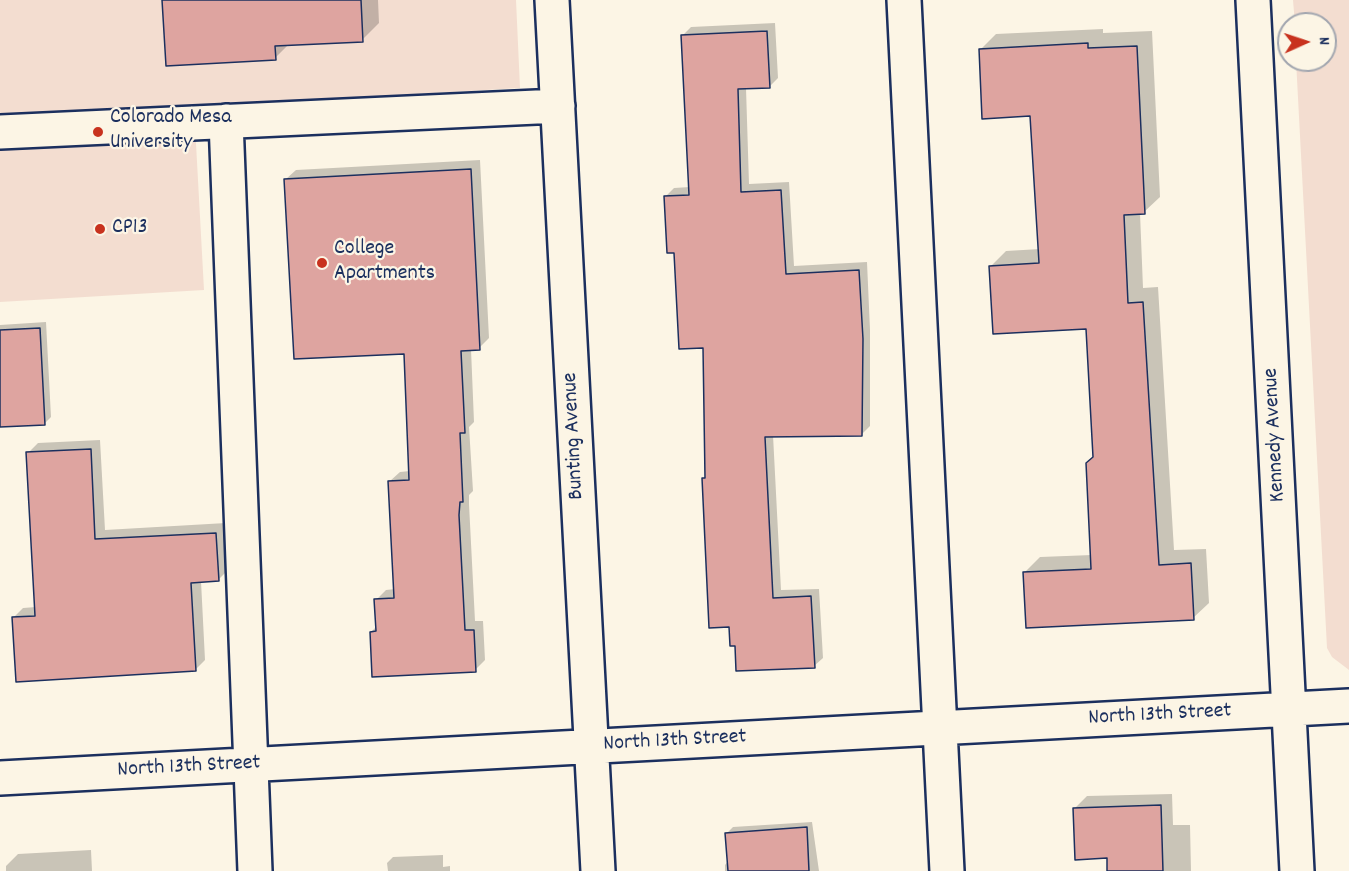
<!DOCTYPE html>
<style>
body{margin:0}
#map{position:relative;width:1349px;height:871px;overflow:hidden;background:#fcf5e5;font-family:Dekko,sans-serif}
canvas{display:block}
.north{position:absolute;left:1277px;top:12px;width:60px;height:60px;box-sizing:border-box;background:#fcf5e5;border:2px solid #a2a6af;border-radius:50%;rotate:87deg;font-size:16px;font-weight:700;line-height:24px;text-align:center;color:#1b2f5e}
.north::after{content:'';display:block;margin:auto;width:21px;height:27px;background:#c8321e;clip-path:polygon(50% 0,100% 100%,50% 72%,0 100%)}
</style>
<div id="map">
<canvas width="1349" height="871"></canvas>
<div class="north">N</div>
</div>
<script>
const context = document.querySelector('canvas').getContext('2d');
context.lineJoin = 'round';
function fillPath(path, color) { context.fillStyle = color; context.fill(path, 'evenodd'); }
const poly = rows => new Path2D(rows.map(r => 'M' + r).join(''));
function stroke(path, color, width, dash) { context.strokeStyle = color; context.lineWidth = width; context.lineCap = dash ? 'butt' : 'round'; context.setLineDash(dash || []); context.stroke(path); }
function write(font, color, halo, rows, align = 'center') {
  context.font = font + ' Dekko,sans-serif'; context.lineWidth = 4.5; context.setLineDash([]); context.textBaseline = 'middle'; context.strokeStyle = halo; context.fillStyle = color; for (const [text, x, y, turn = 0] of rows) {
    context.save(); context.translate(x, y); context.rotate((+turn || 0) * Math.PI / 180); context.textAlign = isNaN(turn) ? turn : align; if (halo) context.strokeText(text, 0, 0); context.fillText(text, 0, 0); context.restore();
  }
}
fillPath(poly([
 [0,0,516,0,520,88,194,107,204,290,0,302],
 [1293,0,1349,0,1349,670,1332,657,1327,648,1296,60,1325,60,1325,24,1295,24]
]), '#f3ddd0');
fillPath(poly([
 [163,0,378,0,379,23,362,40,289,44,275,58],
 [775,23,778,78,769,87,746,88,749,184,789,182,794,266,867,262,870,330,870,426,862,434,773,435,781,590,819,589,823,658,814,666,736,645,705,515,704,347,676,251,665,197,674,188,690,187,682,36,691,27],
 [1103,29,1103,33,1152,31,1160,197,1144,212,1140,213,1143,288,1158,287,1174,550,1206,549,1209,603,1193,618,1024,573,1040,557,1092,555,1094,457,1087,328,991,266,1006,251,1040,249,1031,115,980,50,996,34],
 [480,160,489,338,479,348,471,349,474,422,469,427,473,491,469,495,469,504,475,621,483,621,485,660,475,670,371,632,377,626,376,600,386,590,395,589,390,481,400,472,410,471,405,352,286,179,296,170],
 [46,322,51,417,45,423,0,426,0,325],
 [100,440,105,530,226,523,228,570,218,580,201,581,205,660,195,670,13,618,23,608,36,607,28,453,38,443],
 [1172,794,1173,825,1190,825,1191,871,1109,871,1108,857,1075,808,1087,796],
 [812,822,819,871,725,871,725,865,729,860,727,833,733,827],
 [91,850,92,871,6,871,6,866,18,854],
 [443,855,443,867,450,866,450,871,388,871,387,863,393,857]
]), '#0003');
const building = poly([
 [162,0,361,0,363,42,275,46,276,60,166,66,162,0],
 [767,31,770,88,738,89,741,192,781,190,786,274,859,270,863,339,862,436,765,437,773,598,811,596,815,668,736,671,735,646,730,646,729,627,709,628,702,478,705,478,703,348,679,349,674,253,667,253,664,196,689,195,681,35,767,31],
 [1088,43,1088,48,1137,46,1145,214,1124,215,1128,303,1143,302,1159,565,1191,563,1194,620,1026,628,1023,572,1091,569,1086,463,1093,457,1086,329,993,334,989,266,1039,263,1030,116,982,119,979,49,1088,43],
 [471,169,480,350,461,351,465,433,460,433,463,502,460,502,459,515,465,630,474,630,476,672,372,677,370,632,376,631,374,599,394,598,388,481,409,480,404,354,294,359,284,179,471,169],
 [40,328,45,425,0,427,0,330,40,328],
 [91,449,95,539,216,533,219,581,191,583,196,671,16,682,12,617,35,616,26,452,91,449],
 [1161,805,1163,871,1107,871,1107,858,1075,860,1073,808,1161,805],
 [807,827,809,871,728,871,725,833,807,827]
]);
fillPath(building, '#dea4a0');
stroke(building, '#1b2f5e', 1.5);
const minor = poly([
 [552,0,598,871],
 [904,0,947,871],
 [1253,0,1297,871],
 [226,121,255,871],
 [0,132,558,106],
 [0,778,1349,706]
]);
stroke(minor, '#1b2f5e', 38);
stroke(minor, '#fcf5e5', 33);
for (const [x, y, r, color] of [
 [98,132,6,"#c8321e"],
 [100,229,6,"#c8321e"],
 [322,263,6,"#c8321e"]
]) { const dot = new Path2D(); dot.arc(x, y, r, 0, 2 * Math.PI); context.fillStyle = color; context.fill(dot); stroke(dot, '#fcf5e5', 2); }
write('22px', '#1b2f5e', '#fcf5e5', [
 ["Colorado Mesa",110,119],
 ["University",110,144],
 ["CP13",112,229],
 ["College",334,250],
 ["Apartments",334,275]
], 'left');
write('22px', '#1b2f5e', '#fcf5e5', [
 ["Kennedy Avenue",1276,435,-93],
 ["Bunting Avenue",575,436,-93],
 ["North 13th Street",1160,716,-3],
 ["North 13th Street",675,742,-3],
 ["North 13th Street",189,768,-3]
]);
</script>
